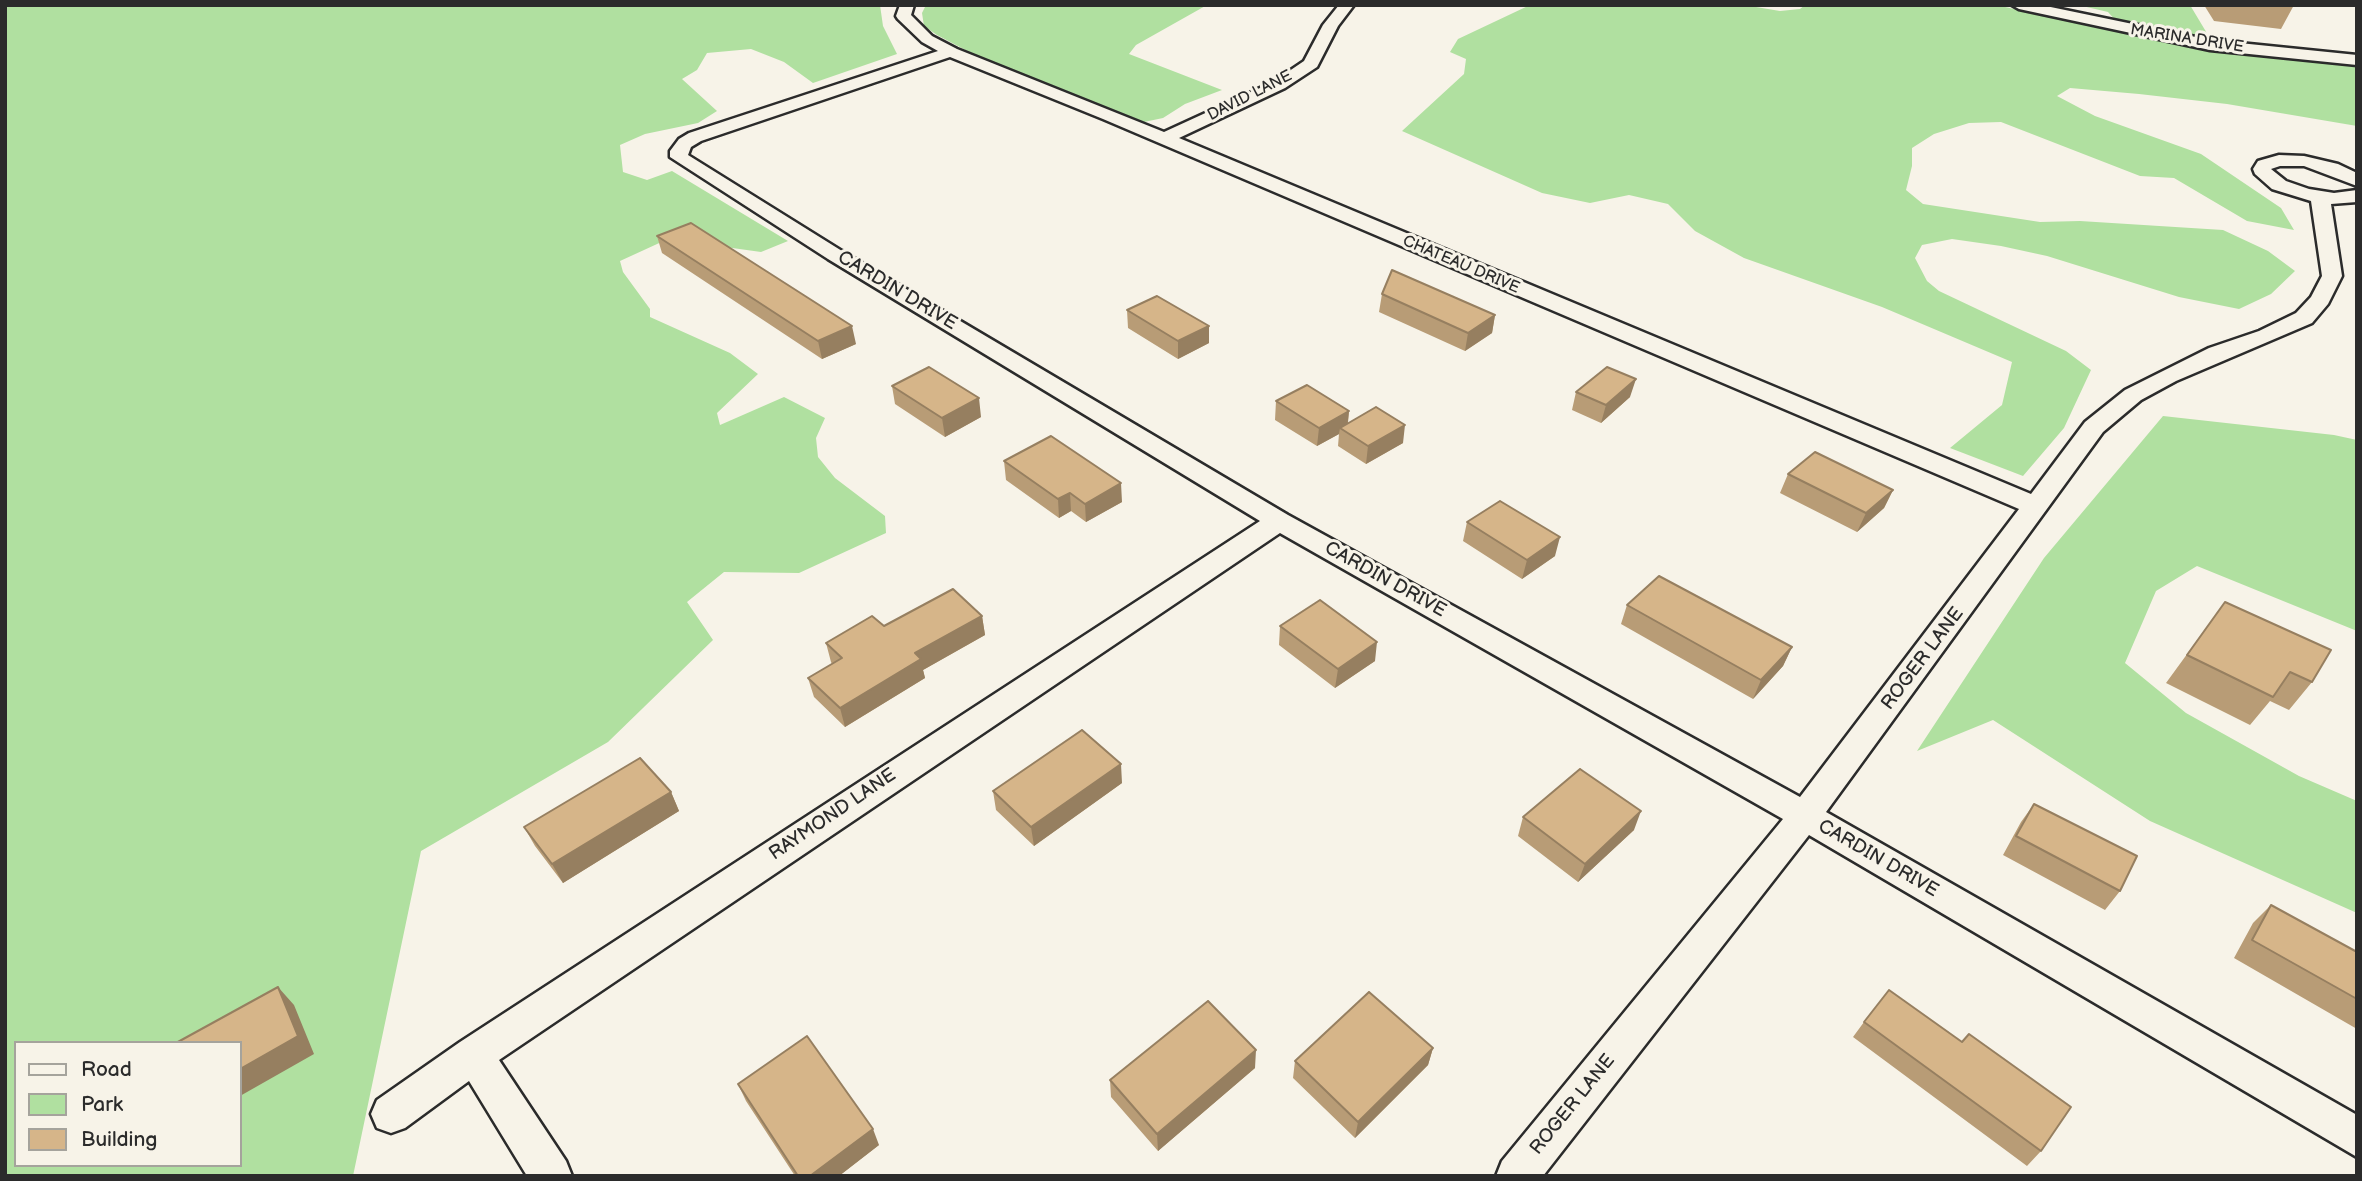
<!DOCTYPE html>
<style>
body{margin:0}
#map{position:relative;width:2362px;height:1181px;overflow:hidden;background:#f7f3e8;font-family:"Balsamiq Sans",sans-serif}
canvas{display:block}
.frame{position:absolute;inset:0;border:7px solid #2b2b2b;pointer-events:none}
.legend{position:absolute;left:14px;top:1041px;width:228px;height:126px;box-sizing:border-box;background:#f7f3e8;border:2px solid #a5a39c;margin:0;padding:9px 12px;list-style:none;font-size:21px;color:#2b2b2b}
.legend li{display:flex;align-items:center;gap:14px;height:35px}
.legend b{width:35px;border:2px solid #a5a39c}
</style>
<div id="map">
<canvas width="2362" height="1181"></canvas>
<div class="frame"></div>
<ul class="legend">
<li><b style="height:9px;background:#f7f3e8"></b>Road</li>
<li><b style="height:19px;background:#b0e0a0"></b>Park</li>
<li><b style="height:19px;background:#d6b589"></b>Building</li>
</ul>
</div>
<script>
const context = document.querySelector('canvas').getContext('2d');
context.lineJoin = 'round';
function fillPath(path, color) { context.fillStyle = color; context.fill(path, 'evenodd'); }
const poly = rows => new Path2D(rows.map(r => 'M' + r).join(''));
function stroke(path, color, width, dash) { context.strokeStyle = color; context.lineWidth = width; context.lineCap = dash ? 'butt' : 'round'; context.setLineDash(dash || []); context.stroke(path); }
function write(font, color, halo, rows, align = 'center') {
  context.font = font + ' "Balsamiq Sans",sans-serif'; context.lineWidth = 6; context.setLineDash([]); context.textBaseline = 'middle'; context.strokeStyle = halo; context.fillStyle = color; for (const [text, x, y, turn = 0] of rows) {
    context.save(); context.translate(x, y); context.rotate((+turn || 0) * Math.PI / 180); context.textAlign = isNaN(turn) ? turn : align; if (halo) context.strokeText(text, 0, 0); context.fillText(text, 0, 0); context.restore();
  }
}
fillPath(poly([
 [5,5,880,5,883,26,897,54,813,83,784,62,751,49,707,53,697,70,682,79,717,111,698,123,645,134,620,145,623,172,647,180,672,171,788,241,761,252,668,239,620,261,623,272,650,309,650,317,730,353,758,374,717,413,720,425,784,397,825,418,816,438,818,457,835,478,885,516,886,533,799,573,724,572,687,602,713,640,608,742,421,851,353,1176,5,1176],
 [16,1043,240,1043,240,1165,16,1165],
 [926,5,1207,5,1136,45,1129,54,1222,90,1185,104,1163,118,1144,122,973,54,937,35,924,26,922,13],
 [1530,5,1744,5,1780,11,1800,9,1805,5,1996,5,2165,42,2268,57,2357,64,2357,126,2227,104,2139,94,2070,88,2057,96,2095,116,2201,154,2281,208,2294,230,2247,221,2174,178,2140,176,2001,122,1969,123,1934,134,1912,148,1912,166,1906,190,1923,204,2040,222,2080,221,2223,230,2268,251,2295,271,2271,294,2239,309,2179,297,2047,256,2001,246,1952,239,1922,245,1915,258,1927,281,1939,291,2066,351,2091,370,2064,428,2023,476,1950,448,2002,405,2012,362,1882,307,1744,258,1695,231,1668,204,1629,195,1590,203,1542,193,1402,131,1464,74,1466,59,1450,52,1458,39],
 [2078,5,2190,5,2211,40,2116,21,2108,12],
 [2163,416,2334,435,2357,440,2357,631,2197,566,2156,591,2125,663,2186,713,2299,776,2357,801,2357,913,2150,821,1993,720,1917,751,2044,558]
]), '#b0e0a0');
const minor = poly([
 [900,5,914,5,911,15,932,36,957,49,1164,132,1273,82,1304,61,1323,25,1339,5,1354,5,1338,26,1317,67,1285,88,1179,138,2031,494,2085,422,2125,390,2209,348,2259,331,2296,313,2311,297,2322,276,2311,201,2272,189,2255,174,2253,169,2258,161,2279,155,2304,156,2338,164,2357,173,2357,186,2304,166,2280,166,2271,169,2286,181,2309,189,2334,193,2357,190,2357,202,2331,204,2342,276,2328,304,2312,323,2176,381,2141,400,2103,432,1826,812,2357,1115,2357,1157,1809,835,1543,1176,1496,1176,1502,1161,1783,819,1280,533,499,1060,566,1161,572,1176,527,1176,469,1081,405,1128,391,1133,377,1128,371,1114,377,1100,460,1042,1260,521,828,259,670,157,670,151,679,139,689,133,938,51,922,42,898,19,896,16,900,5],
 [950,57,1103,119,2019,509,1800,797,1288,515,842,251,688,155,691,147,701,141,950,57],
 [2012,5,2041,5,2210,40,2357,55,2357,65,2210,50,2019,9,2012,5]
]);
stroke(minor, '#2b2b2b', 5);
fillPath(minor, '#f7f3e8');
fillPath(poly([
 [2204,5,2294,5,2281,29,2214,21],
 [657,236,856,344,822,359,662,253],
 [1382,294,1495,315,1492,333,1465,351,1379,312],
 [1127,310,1209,343,1178,359,1128,328],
 [892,386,981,417,945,437,895,404],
 [1576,392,1630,397,1601,423,1572,410],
 [1276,401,1349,411,1348,423,1403,443,1366,464,1338,446,1339,434,1317,446,1275,420],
 [1004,461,1122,502,1086,522,1071,511,1059,518,1006,480],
 [1788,474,1893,490,1884,508,1857,532,1780,493],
 [1467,522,1555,556,1522,579,1463,541],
 [2225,602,2312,682,2289,710,2270,701,2250,725,2166,683],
 [1627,605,1792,647,1783,666,1753,699,1621,624],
 [982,616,985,635,923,670,925,678,845,727,814,697,808,678,832,664,831,662,826,643,884,626],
 [1280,626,1375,661,1335,688,1279,645],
 [1122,783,1034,846,996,810,993,791],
 [671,792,679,811,563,883,535,846,524,827],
 [2034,804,2120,891,2105,910,2003,855,2021,822],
 [1523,817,1634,830,1578,882,1518,836],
 [2271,905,2357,952,2357,1029,2234,958,2253,923],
 [1864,1022,2041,1151,2027,1166,1853,1037],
 [1433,1048,1428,1065,1355,1138,1293,1078,1295,1061],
 [1255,1068,1158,1151,1111,1097,1110,1080],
 [738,1084,879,1145,839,1176,795,1176,746,1101]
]), '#b89c76');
fillPath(poly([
 [1495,315,1492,333,1465,351,1468,333],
 [852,326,856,344,822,359,818,341],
 [1209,326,1209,343,1178,359,1178,341],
 [1636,379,1630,397,1601,423,1606,405],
 [979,398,981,417,945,437,942,418],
 [1349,411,1347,429,1340,428,1339,434,1317,446,1319,428],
 [1405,425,1403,443,1366,464,1368,446],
 [1121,483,1122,502,1086,522,1085,504],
 [1893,490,1884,508,1857,532,1866,513],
 [1070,493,1071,511,1059,518,1058,499],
 [1560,537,1555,556,1522,579,1527,560],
 [982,616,985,635,923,670,925,678,845,727,840,708,915,653],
 [1377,642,1375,661,1335,688,1338,669],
 [1792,647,1783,666,1753,699,1761,680],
 [1121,764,1122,783,1034,846,1031,827],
 [671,792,679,811,563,883,552,864],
 [1641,811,1634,830,1578,882,1585,864],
 [278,987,294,1005,314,1054,240,1096,240,1069],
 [1433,1048,1428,1065,1355,1138,1358,1122],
 [1256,1050,1255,1068,1158,1151,1157,1134],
 [873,1129,879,1145,839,1176,810,1176]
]), '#967f60');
const building = poly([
 [691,223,852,326,818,341,657,236,691,223],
 [1392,270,1495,315,1468,333,1382,294,1392,270],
 [1157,296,1209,326,1178,341,1127,310,1157,296],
 [929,367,979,398,942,418,892,386,929,367],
 [1607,367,1636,379,1606,405,1576,392,1607,367],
 [1307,385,1349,411,1319,428,1276,401,1307,385],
 [1376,407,1405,425,1368,446,1340,428,1376,407],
 [1051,436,1121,483,1085,504,1070,493,1058,499,1004,461,1051,436],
 [1815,452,1893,490,1866,513,1788,474,1815,452],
 [1500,501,1560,537,1527,560,1467,522,1500,501],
 [1659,576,1792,647,1761,680,1627,605,1659,576],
 [953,589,982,616,915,653,921,659,840,708,808,678,842,658,826,643,872,616,884,626,953,589],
 [1320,600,1377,642,1338,669,1280,626,1320,600],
 [2225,602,2331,650,2312,682,2290,672,2273,697,2187,655,2225,602],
 [1082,730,1121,764,1031,827,993,791,1082,730],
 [640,758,671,792,552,864,524,827,640,758],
 [1580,769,1641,811,1585,864,1523,817,1580,769],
 [2034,804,2137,856,2120,891,2016,836,2034,804],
 [2271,905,2357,952,2357,999,2252,940,2271,905],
 [278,987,298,1036,240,1069,240,1043,176,1043,278,987],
 [1889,990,1962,1042,1969,1034,2071,1107,2041,1151,1864,1022,1889,990],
 [1369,992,1433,1048,1358,1122,1295,1061,1369,992],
 [1208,1001,1256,1050,1157,1134,1110,1080,1208,1001],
 [807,1036,873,1129,810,1176,798,1176,738,1084,807,1036]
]);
fillPath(building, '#d6b589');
stroke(building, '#967f60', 2);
write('16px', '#2b2b2b', '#f7f3e8', [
 ["MARINA DRIVE",2187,39,9],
 ["DAVID LANE",1250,96,-27],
 ["CHATEAU DRIVE",1461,265,23]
]);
write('19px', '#2b2b2b', '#f7f3e8', [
 ["CARDIN DRIVE",897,291,31],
 ["CARDIN DRIVE",1385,580,29],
 ["ROGER LANE",1923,659,-53],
 ["RAYMOND LANE",833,815,-34],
 ["CARDIN DRIVE",1878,859,30],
 ["ROGER LANE",1573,1105,-51]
]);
</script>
